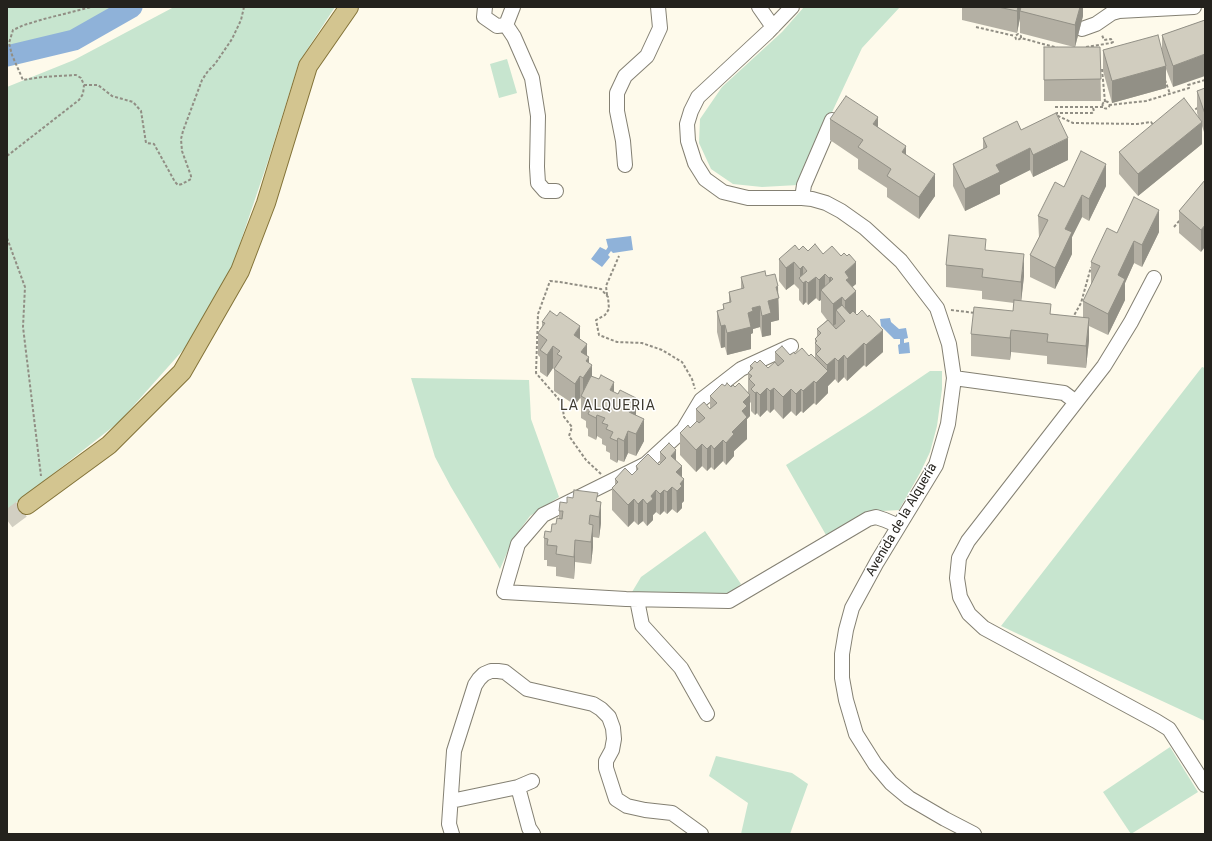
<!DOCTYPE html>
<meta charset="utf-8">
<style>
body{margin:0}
#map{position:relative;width:1212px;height:841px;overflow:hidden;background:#fefaeb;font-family:Roboto,sans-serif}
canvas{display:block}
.frame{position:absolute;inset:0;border:8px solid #24221d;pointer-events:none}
</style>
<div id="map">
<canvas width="1212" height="841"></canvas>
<div class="frame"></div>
</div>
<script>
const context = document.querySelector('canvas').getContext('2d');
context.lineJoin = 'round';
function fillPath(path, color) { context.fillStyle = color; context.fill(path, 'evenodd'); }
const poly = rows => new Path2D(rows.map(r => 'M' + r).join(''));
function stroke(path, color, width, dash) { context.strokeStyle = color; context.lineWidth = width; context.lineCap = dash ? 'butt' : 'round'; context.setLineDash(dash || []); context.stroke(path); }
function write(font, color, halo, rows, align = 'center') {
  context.font = font + ' Roboto,sans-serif'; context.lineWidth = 3; context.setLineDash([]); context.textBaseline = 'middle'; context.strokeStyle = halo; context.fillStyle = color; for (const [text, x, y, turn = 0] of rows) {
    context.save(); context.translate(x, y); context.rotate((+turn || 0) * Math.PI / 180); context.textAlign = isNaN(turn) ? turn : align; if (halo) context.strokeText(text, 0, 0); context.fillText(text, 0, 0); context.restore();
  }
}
fillPath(poly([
 [7,7,117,7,75,31,7,50],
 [174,7,335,7,299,62,269,158,231,270,184,349,119,422,7,510,7,87,74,60],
 [804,7,900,7,862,48,798,185,762,187,733,184,711,169,699,143,700,119,722,87,782,32],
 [507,59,517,93,499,98,490,64],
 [1202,367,1205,368,1205,721,1001,626],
 [930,371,942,371,942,389,937,426,930,452,920,473,899,510,867,512,826,535,786,465,865,415],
 [411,378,529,380,531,419,559,497,530,516,513,539,500,569,451,487,435,457],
 [705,531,741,584,731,592,722,594,632,592,641,577],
 [1170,747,1198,792,1131,834,1103,792],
 [716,756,792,773,808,784,790,834,741,834,748,803,709,776]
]), '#c7e5cf');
fillPath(poly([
 [631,236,633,250,613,253,611,251,608,255,610,257,602,267,591,259,600,247,606,250,608,247,606,239],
 [890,318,891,322,899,329,906,328,908,338,904,339,904,343,909,342,910,353,899,354,898,345,900,344,900,339,894,339,881,326,880,319]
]), '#8fb2d9');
stroke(poly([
 [7,56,74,40,132,7]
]), '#8fb2d9', 21);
stroke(poly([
 [7,520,27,505]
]), '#d2cfc2', 18, [18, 9]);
const minor = poly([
 [485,7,484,17,497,26,506,25,514,37,532,78,538,116,537,167,538,183,545,191,556,191],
 [759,7,773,27],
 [792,7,768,32,698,97,691,111,687,124,688,141,695,163,705,179,723,192,748,198,802,198,812,199,826,203,841,211,865,228,901,261,937,308,949,344,954,378,948,424,936,465,877,562,852,608,846,630,842,654,842,678,846,700,856,734,875,764,891,783,909,798,945,819,974,834],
 [506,25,513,7],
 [1082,29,1096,24,1112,13,1119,11,1194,7],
 [625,165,623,141,617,111,617,93,625,76,647,56,660,28,658,7],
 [802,198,804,185,832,120],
 [791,346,741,369,701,400,683,430,646,464,543,515,518,544,504,592,626,599,729,601,868,519,876,517,885,520,899,526],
 [954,378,1064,393,1076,402,968,541,959,558,957,578,960,597,969,614,984,628,1156,721,1169,729,1205,785],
 [1076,402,1104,366,1131,322,1154,278],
 [637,600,642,625,681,668,707,714],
 [518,787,529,828,533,834],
 [451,801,518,787,532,781],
 [452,834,449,824,454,751,475,685,479,679,484,674,491,671,498,671,505,672,527,689,593,704,601,709,609,717,613,728,614,739,612,750,606,761,606,768,616,799,627,806,645,810,672,813,701,834]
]);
const major = poly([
 [27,505,109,445,182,372,240,271,266,203,308,66,349,7]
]);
stroke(minor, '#848073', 16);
stroke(major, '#837338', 20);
stroke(poly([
 [976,27,1015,36],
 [1021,38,1021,36,1018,34,1015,36,1016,39,1018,40,1021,38,1058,48],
 [1086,47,1111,43,1113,42,1111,39,1104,40,1102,35],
 [1102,69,1105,102],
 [1165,80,1170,94],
 [84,85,98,85,112,96,133,102,141,111,146,143,154,144,175,182,178,185,182,184,191,179,191,176,182,151,181,139,183,131,202,80,208,71,215,64,232,39,241,20,244,7],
 '1102.5 105a3.5 3.5 0 1 1 7 0a3.5 3.5 0 1 1-7 0Z',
 [1109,105,1146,101,1189,88,1188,85,1205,80],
 [1055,107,1103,107],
 [1093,108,1094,111,1092,113,1057,113,1056,115,1073,123,1137,124,1151,122,1154,126],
 [1191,112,1199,107],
 [7,156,79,100,83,94,84,85,81,78,76,75,42,77,23,80,12,55,9,43,13,30,24,25,44,19,91,7],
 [1174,227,1180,220],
 [7,238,25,287,23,327,41,476],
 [607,295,606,286,619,256],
 [951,310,975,313],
 [1072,319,1081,303,1091,267],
 [601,474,586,460,569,436,572,427,564,417,562,403,536,373,538,314,550,281,560,282,601,289,608,297,609,309,605,315,596,320,599,335,617,342,642,343,662,350,682,362,692,379,695,389]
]), '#918e84', 2, [3, 2]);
stroke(minor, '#fff', 14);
stroke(major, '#d3c590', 18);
fillPath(poly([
 [962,7,1083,7,1083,16,1075,47,1100,47,1101,101,1044,101,1044,47,1074,47,1020,33,1020,18,1017,33,962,20],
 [1205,20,1173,87,1166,69,1166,88,1112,103,1103,71,1103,50,1162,50,1162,35],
 [1205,88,1205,135,1202,126,1202,144,1138,196,1119,174,1119,152,1199,119,1197,113,1197,91],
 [830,119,878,127,906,155,935,196,919,219,887,197,887,188,858,169,858,159,830,140],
 [1021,130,1068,160,1033,177,1030,170,1000,185,1000,194,965,211,953,186,953,164,983,149,983,138],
 [1205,180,1201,252,1179,233,1179,211],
 [1106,186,1089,221,1082,217,1072,237,1072,254,1055,289,1030,277,1030,255,1039,238,1038,216,1064,187],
 [1159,232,1142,267,1134,263,1125,283,1125,300,1108,335,1089,326,1089,340,1086,368,1047,364,1047,356,1011,352,1010,360,971,356,971,334,1013,311,1014,303,982,299,982,291,946,287,946,265,986,250,1024,276,1021,301,1051,314,1083,318,1083,301,1092,284,1091,284,1091,262,1117,233],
 [799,250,823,254,856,284,852,287,855,314,883,352,866,367,864,365,847,381,844,377,838,383,835,379,828,386,828,393,816,405,814,403,803,413,801,411,796,416,791,411,783,419,774,409,770,413,767,410,760,417,757,413,755,415,751,411,751,403,750,402,750,416,747,419,747,439,734,451,734,456,726,465,723,461,714,470,711,467,707,471,702,466,696,472,680,455,680,433,690,428,696,422,696,409,710,409,710,396,725,386,735,387,748,392,748,373,750,370,750,366,757,363,768,368,775,363,775,352,790,355,795,354,809,356,815,358,815,339,817,336,817,329,827,320,821,312,821,300,819,301,816,298,808,305,806,302,803,305,799,300,799,289,794,284,786,290,779,281,779,259],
 [766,276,778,296,779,320,771,322,771,335,762,337,760,327,753,329,753,333,751,334,751,349,727,355,725,347,721,348,717,332,717,311,723,309,723,304,729,302,729,292,741,289,741,277],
 [542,322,580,339,587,356,592,376,614,392,636,415,644,441,636,456,628,453,624,462,618,460,617,463,610,459,610,453,606,451,606,446,602,444,602,439,597,436,596,440,588,436,588,429,586,427,586,421,581,418,581,399,580,398,575,405,554,391,554,369,553,368,547,377,540,372,540,357,538,355,538,333,542,326],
 [660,452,676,461,682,478,684,501,682,503,682,508,677,513,672,509,667,514,664,511,660,515,656,512,653,515,653,520,647,526,643,521,638,525,634,521,628,527,612,510,612,488,615,486,615,479,632,475,636,471,636,466,659,465,660,463],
 [598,501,601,523,599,538,593,537,593,547,591,564,575,562,574,579,556,576,556,567,547,566,547,560,544,560,544,538,551,532,556,524,559,519,559,511,567,503]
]), '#b4b0a4');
fillPath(poly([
 [1018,7,1023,7,1020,11,1020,18,1017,33,1017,11],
 [1080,7,1083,7,1083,16,1075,47,1075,25],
 [1205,54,1205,76,1173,87,1173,66],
 [1166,66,1166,88,1112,103,1112,81],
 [878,117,878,139,873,124],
 [1202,122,1202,144,1138,196,1138,174],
 [1068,138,1068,160,1033,177,1033,155],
 [906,146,906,168,902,152],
 [1030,148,1030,170,1000,185,1000,194,965,211,965,189,996,165],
 [1106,164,1106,186,1089,221,1089,199],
 [935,174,935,196,919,219,919,197],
 [1082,195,1082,217,1072,237,1072,254,1055,289,1055,268,1065,229],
 [1159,210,1159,232,1142,267,1142,245],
 [1205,225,1205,247,1201,252,1201,230],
 [1134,241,1134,263,1125,283,1125,300,1108,335,1108,314,1118,275],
 [1024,254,1024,276,1021,303,1021,282],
 [794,262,794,284,786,290,786,268],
 [856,262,856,284,849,290,856,291,856,313,845,322,845,272],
 [803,266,803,283,800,279,800,269],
 [825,274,825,295,821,290,821,300,819,301,819,280],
 [816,277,816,298,808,305,808,283],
 [831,277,831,299,829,300,829,278],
 [806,281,806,302,803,305,803,283],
 [778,286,779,320,771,322,771,335,762,337,762,316,768,301,776,287],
 [842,297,842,317,836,310,836,324,833,326,833,304],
 [760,306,760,327,753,329,753,333,751,334,751,349,727,355,727,333,752,308],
 [1089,318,1089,340,1086,368,1086,346],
 [725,325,725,347,721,348,721,326],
 [580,326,580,348,574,335],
 [883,330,883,352,866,367,866,345],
 [1011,330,1011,352,1010,360,1010,338],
 [864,343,864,365,847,381,847,359],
 [587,344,587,360,589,357,589,370,592,365,592,387,583,397,583,378,581,352],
 [553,346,553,368,547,377,547,355],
 [844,355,844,377,838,383,838,361],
 [835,358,835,379,828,386,828,393,816,405,816,383,827,372,827,365],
 [580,376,580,398,575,405,575,384],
 [814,381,814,403,803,413,803,391],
 [614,382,614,403,610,390],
 [767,388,767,410,760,417,760,395],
 [774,388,774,409,770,413,770,391],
 [791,389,791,411,783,419,783,397],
 [801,389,801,411,796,416,796,394],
 [757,392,757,413,755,415,755,393],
 [750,395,750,416,747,419,747,439,734,451,734,456,726,465,726,443,732,432,743,402],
 [636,398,636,420,629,412],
 [597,415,597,436,596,440,596,418],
 [644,419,644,441,636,456,636,434],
 [628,431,628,453,624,462,624,441],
 [618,438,618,460,617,463,617,441],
 [723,440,723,461,714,470,714,449],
 [702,444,702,466,696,472,696,450],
 [711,445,711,467,707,471,707,449],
 [676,450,676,472,682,466,682,481,684,479,684,501,682,503,682,508,677,513,676,472,671,456],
 [672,487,672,509,667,514,667,492],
 [656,490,656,512,653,515,653,520,647,526,647,504,651,496],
 [664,490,664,511,660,515,660,494],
 [634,499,634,521,628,527,628,505],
 [643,499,643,521,638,525,638,504],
 [601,502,601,523,599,538,599,517],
 [593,525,593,547,591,564,591,542],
 [575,540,575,562,574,579,574,557]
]), '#929086');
const building = poly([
 [998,7,1018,7,1017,11,998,7],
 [1021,7,1080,7,1075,25,1020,11,1021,7],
 [1205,20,1205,54,1173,66,1162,35,1205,20],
 [1158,35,1166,66,1112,81,1103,50,1158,35],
 [1044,47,1100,47,1101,79,1044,80,1044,47],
 [1205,88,1205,114,1197,91,1205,88],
 [846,96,878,117,873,124,906,146,902,152,935,174,919,197,887,176,891,169,858,147,863,140,830,119,846,96],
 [1184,98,1202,122,1138,174,1119,152,1184,98],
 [1056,113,1068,138,1033,155,1030,148,996,165,1000,172,965,189,953,164,987,147,983,138,1017,121,1021,130,1056,113],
 [1081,151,1106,164,1089,199,1082,195,1065,229,1072,232,1055,268,1030,255,1048,220,1038,216,1055,182,1064,187,1081,151],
 [1205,180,1205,225,1201,230,1179,211,1205,180],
 [1134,197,1159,210,1142,245,1134,241,1118,275,1125,279,1108,314,1083,301,1100,266,1091,262,1107,228,1117,233,1134,197],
 [949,235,986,239,985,250,1024,254,1021,282,982,277,983,269,946,265,949,235],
 [815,244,823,254,832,246,841,256,844,253,847,256,849,254,856,262,845,272,849,278,846,280,856,291,845,301,842,297,833,304,821,290,833,279,831,277,829,278,825,274,819,280,816,277,808,283,806,281,803,283,799,278,807,271,803,266,800,269,794,262,786,268,779,259,795,245,799,250,803,246,808,251,815,244],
 [765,271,766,276,775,274,778,286,776,287,779,298,768,301,771,313,762,316,760,306,752,308,753,311,748,313,751,327,727,333,725,325,721,326,717,311,724,309,723,304,731,302,729,292,744,288,741,277,765,271],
 [1014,300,1051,304,1050,314,1089,318,1086,346,1047,342,1048,334,1011,330,1010,338,971,334,974,307,1013,311,1014,300],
 [842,305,850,314,853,311,857,315,862,310,868,317,869,315,883,330,866,345,864,343,847,359,844,355,838,361,835,358,827,365,816,354,821,349,815,343,817,341,815,339,821,333,817,329,828,320,836,329,845,321,836,310,842,305],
 [550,311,557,316,560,312,580,326,574,335,587,344,581,352,589,357,586,361,592,365,583,378,580,376,575,384,554,369,562,357,557,354,560,351,553,346,547,355,540,350,547,340,538,333,545,323,542,322,550,311],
 [782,346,790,355,794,352,795,354,802,348,809,356,811,354,828,371,816,383,814,381,803,391,801,389,796,394,791,389,783,397,774,388,770,391,767,388,760,395,757,392,755,393,751,389,755,385,749,379,752,376,748,373,753,368,750,366,755,361,757,363,760,360,768,368,775,362,778,366,784,361,775,352,782,346],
 [601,375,614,382,610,390,618,394,620,390,636,398,629,412,644,419,636,434,628,431,624,441,618,438,617,441,610,438,613,432,606,429,608,425,602,423,605,418,597,415,596,418,588,414,591,408,586,406,588,400,581,396,591,376,599,379,601,375],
 [727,383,731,387,733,385,735,387,739,383,750,395,743,402,747,406,742,411,747,417,732,432,734,434,726,443,723,440,714,449,711,445,707,449,702,444,696,450,680,433,688,425,690,428,697,421,699,423,705,418,696,409,704,402,710,409,717,403,710,396,722,384,725,386,727,383],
 [669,443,676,450,671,456,682,466,676,472,684,479,680,484,682,486,677,491,672,487,667,492,664,490,660,494,656,490,651,496,653,499,647,504,643,499,638,504,634,499,628,505,612,488,618,482,615,479,625,468,632,475,638,469,636,466,648,454,659,465,666,458,660,452,669,443],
 [574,490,598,493,596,501,601,502,599,517,590,515,589,524,593,525,591,542,575,540,574,557,556,554,557,546,547,545,548,539,544,538,545,531,551,532,552,524,556,524,557,518,562,519,563,511,559,511,560,502,567,503,567,497,573,498,574,490]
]);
fillPath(building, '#d1cdbf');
stroke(building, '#929086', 1);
write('13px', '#24221d', '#fff', [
 ["Avenida de la Alquería",902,520,-60]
]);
context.letterSpacing = '1px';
write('14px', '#3e3a2f', '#fff', [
 ["LA ALQUERIA",608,406]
]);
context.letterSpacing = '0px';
</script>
